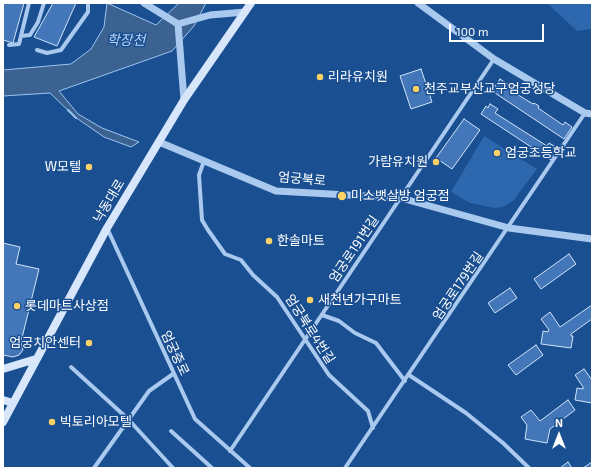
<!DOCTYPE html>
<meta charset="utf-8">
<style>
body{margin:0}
#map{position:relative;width:595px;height:471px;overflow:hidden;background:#1a4f91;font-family:"Exo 2",sans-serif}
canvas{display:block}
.frame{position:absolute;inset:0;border:4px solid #fff;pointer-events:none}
.north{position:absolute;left:539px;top:415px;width:40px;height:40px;-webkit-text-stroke:3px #1a4f91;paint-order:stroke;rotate:0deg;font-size:11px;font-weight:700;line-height:16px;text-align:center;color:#fff}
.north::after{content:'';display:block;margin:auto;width:14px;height:18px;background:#fff;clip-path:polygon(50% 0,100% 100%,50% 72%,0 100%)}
.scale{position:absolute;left:449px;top:24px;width:95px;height:18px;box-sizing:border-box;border:2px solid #fff;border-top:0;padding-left:5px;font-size:12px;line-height:14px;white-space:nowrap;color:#fff;-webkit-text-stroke:3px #1a4f91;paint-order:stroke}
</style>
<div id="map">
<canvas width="595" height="471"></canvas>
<div class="frame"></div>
<div class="north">N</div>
<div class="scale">100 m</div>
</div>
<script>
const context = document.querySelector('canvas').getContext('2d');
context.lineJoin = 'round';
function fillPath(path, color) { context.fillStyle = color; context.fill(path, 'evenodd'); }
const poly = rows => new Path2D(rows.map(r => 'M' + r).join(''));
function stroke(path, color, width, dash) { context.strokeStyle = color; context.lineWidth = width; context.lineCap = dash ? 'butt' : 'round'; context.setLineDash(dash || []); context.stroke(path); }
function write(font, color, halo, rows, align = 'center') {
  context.font = font + ' "Exo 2","Noto Sans KR",sans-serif'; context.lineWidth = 3; context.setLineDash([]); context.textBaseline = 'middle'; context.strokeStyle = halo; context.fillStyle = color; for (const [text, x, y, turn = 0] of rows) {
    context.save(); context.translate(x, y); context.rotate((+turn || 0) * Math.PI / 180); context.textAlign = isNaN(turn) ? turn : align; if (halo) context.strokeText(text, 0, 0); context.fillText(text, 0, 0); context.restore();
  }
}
fillPath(poly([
 [547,3,592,3,592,29,577,31],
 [484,136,537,169,514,200,503,207,495,208,470,203,451,192]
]), '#2d68af');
const water = poly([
 [107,3,156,25,179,3,206,3,194,26,172,51,59,91,78,114,102,128,139,142,131,147,104,137,75,117,50,93,3,96,3,70,71,64,91,49,104,27,107,3]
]);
fillPath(water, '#3c6292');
stroke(water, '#9cc4f1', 1);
stroke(poly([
 [68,110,76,118]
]), '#9cc4f1', 2);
const building = poly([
 [3,3,24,3,13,43,3,40,3,3],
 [53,3,76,3,57,46,34,37,53,3],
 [421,69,432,102,411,109,400,76,421,69],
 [500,79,512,87,510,90,533,104,534,103,539,106,538,108,563,125,565,122,572,127,564,139,492,91,500,79],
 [490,104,498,109,495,113,547,146,549,143,559,149,551,160,481,114,486,106,488,108,490,104],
 [464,119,480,130,452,169,436,158,464,119],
 [3,243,20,247,16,264,39,269,21,342,23,350,19,355,13,357,3,355,3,243],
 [569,254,576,264,541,289,534,279,569,254],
 [510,288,517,298,495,313,488,303,510,288],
 [592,305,592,319,571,334,571,336,573,336,571,348,541,344,543,331,548,332,549,330,541,319,550,312,560,327,592,305],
 [536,345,543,355,516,375,508,365,536,345],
 [584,369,592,380,592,403,575,400,577,388,583,389,583,387,575,375,584,369],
 [568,400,575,410,550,429,547,443,525,439,527,425,521,417,531,410,540,421,568,400],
 [568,462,572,468,560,468,568,462],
 [592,462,592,468,583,468,592,462]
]);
fillPath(building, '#4377b9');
stroke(building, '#d0e3fa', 1);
stroke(poly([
 [21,36,30,35,38,22,44,3],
 [9,45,19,44,29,3],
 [37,50,47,53,61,50,88,12,88,3],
 [204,161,199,175,202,220,208,230,225,254,241,260,253,275,277,297,329,375,368,411,373,428],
 [107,228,195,419,250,468],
 [322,315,339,321,355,333,376,343,405,381],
 [71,367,128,419,173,468],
 [409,375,466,413,503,443,529,468],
 [171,431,212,468],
 [230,451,494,59],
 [94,468,149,391,173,374],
 [345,468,585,113]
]), '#a9c9ef', 4);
stroke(poly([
 [144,3,178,24,184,100],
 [418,3,494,59,585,113,592,114],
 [178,24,210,15,245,12],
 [159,142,276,191,401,198,509,228,592,239]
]), '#a9c9ef', 7);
stroke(poly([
 [3,369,36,359],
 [3,400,13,403],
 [3,422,107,228,184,100,251,3]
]), '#d7e6fa', 8);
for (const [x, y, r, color] of [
 [320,77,4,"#ffd267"],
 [416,89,4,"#ffd267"],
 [497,153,4,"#ffd267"],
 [436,162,4,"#ffd267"],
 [89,167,4,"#ffd267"],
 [342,196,5,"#ffd267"],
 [269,241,4,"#ffd267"],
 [310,300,4,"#ffd267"],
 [17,306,4,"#ffd267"],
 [89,343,4,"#ffd267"],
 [52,422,4,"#ffd267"]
]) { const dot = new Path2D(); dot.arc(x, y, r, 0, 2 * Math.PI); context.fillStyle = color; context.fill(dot); stroke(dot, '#1a4f91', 1.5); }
write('13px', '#fff', '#1a4f91', [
 ["리라유치원",328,77],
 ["천주교부산교구엄궁성당",424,89],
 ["엄궁초등학교",505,153],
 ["가람유치원",428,162,"right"],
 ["W모텔",81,167,"right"],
 ["미소뱃살방 엄궁점",351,196],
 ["한솔마트",277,241],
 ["새천년가구마트",318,300],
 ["롯데마트사상점",25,306],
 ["엄궁치안센터",81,343,"right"],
 ["빅토리아모텔",60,422]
], 'left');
write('13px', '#fff', '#1a4f91', [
 ["엄궁북로",302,179,5],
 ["낙동대로",109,201,-59],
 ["엄궁로191번길",354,249,-56],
 ["엄궁로179번길",458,286,-56],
 ["엄궁북로4번길",310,329,57],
 ["엄궁중로",175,353,65]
]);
write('italic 14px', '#b6d3f6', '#1a4f91', [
 ["학장천",126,40]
]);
</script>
